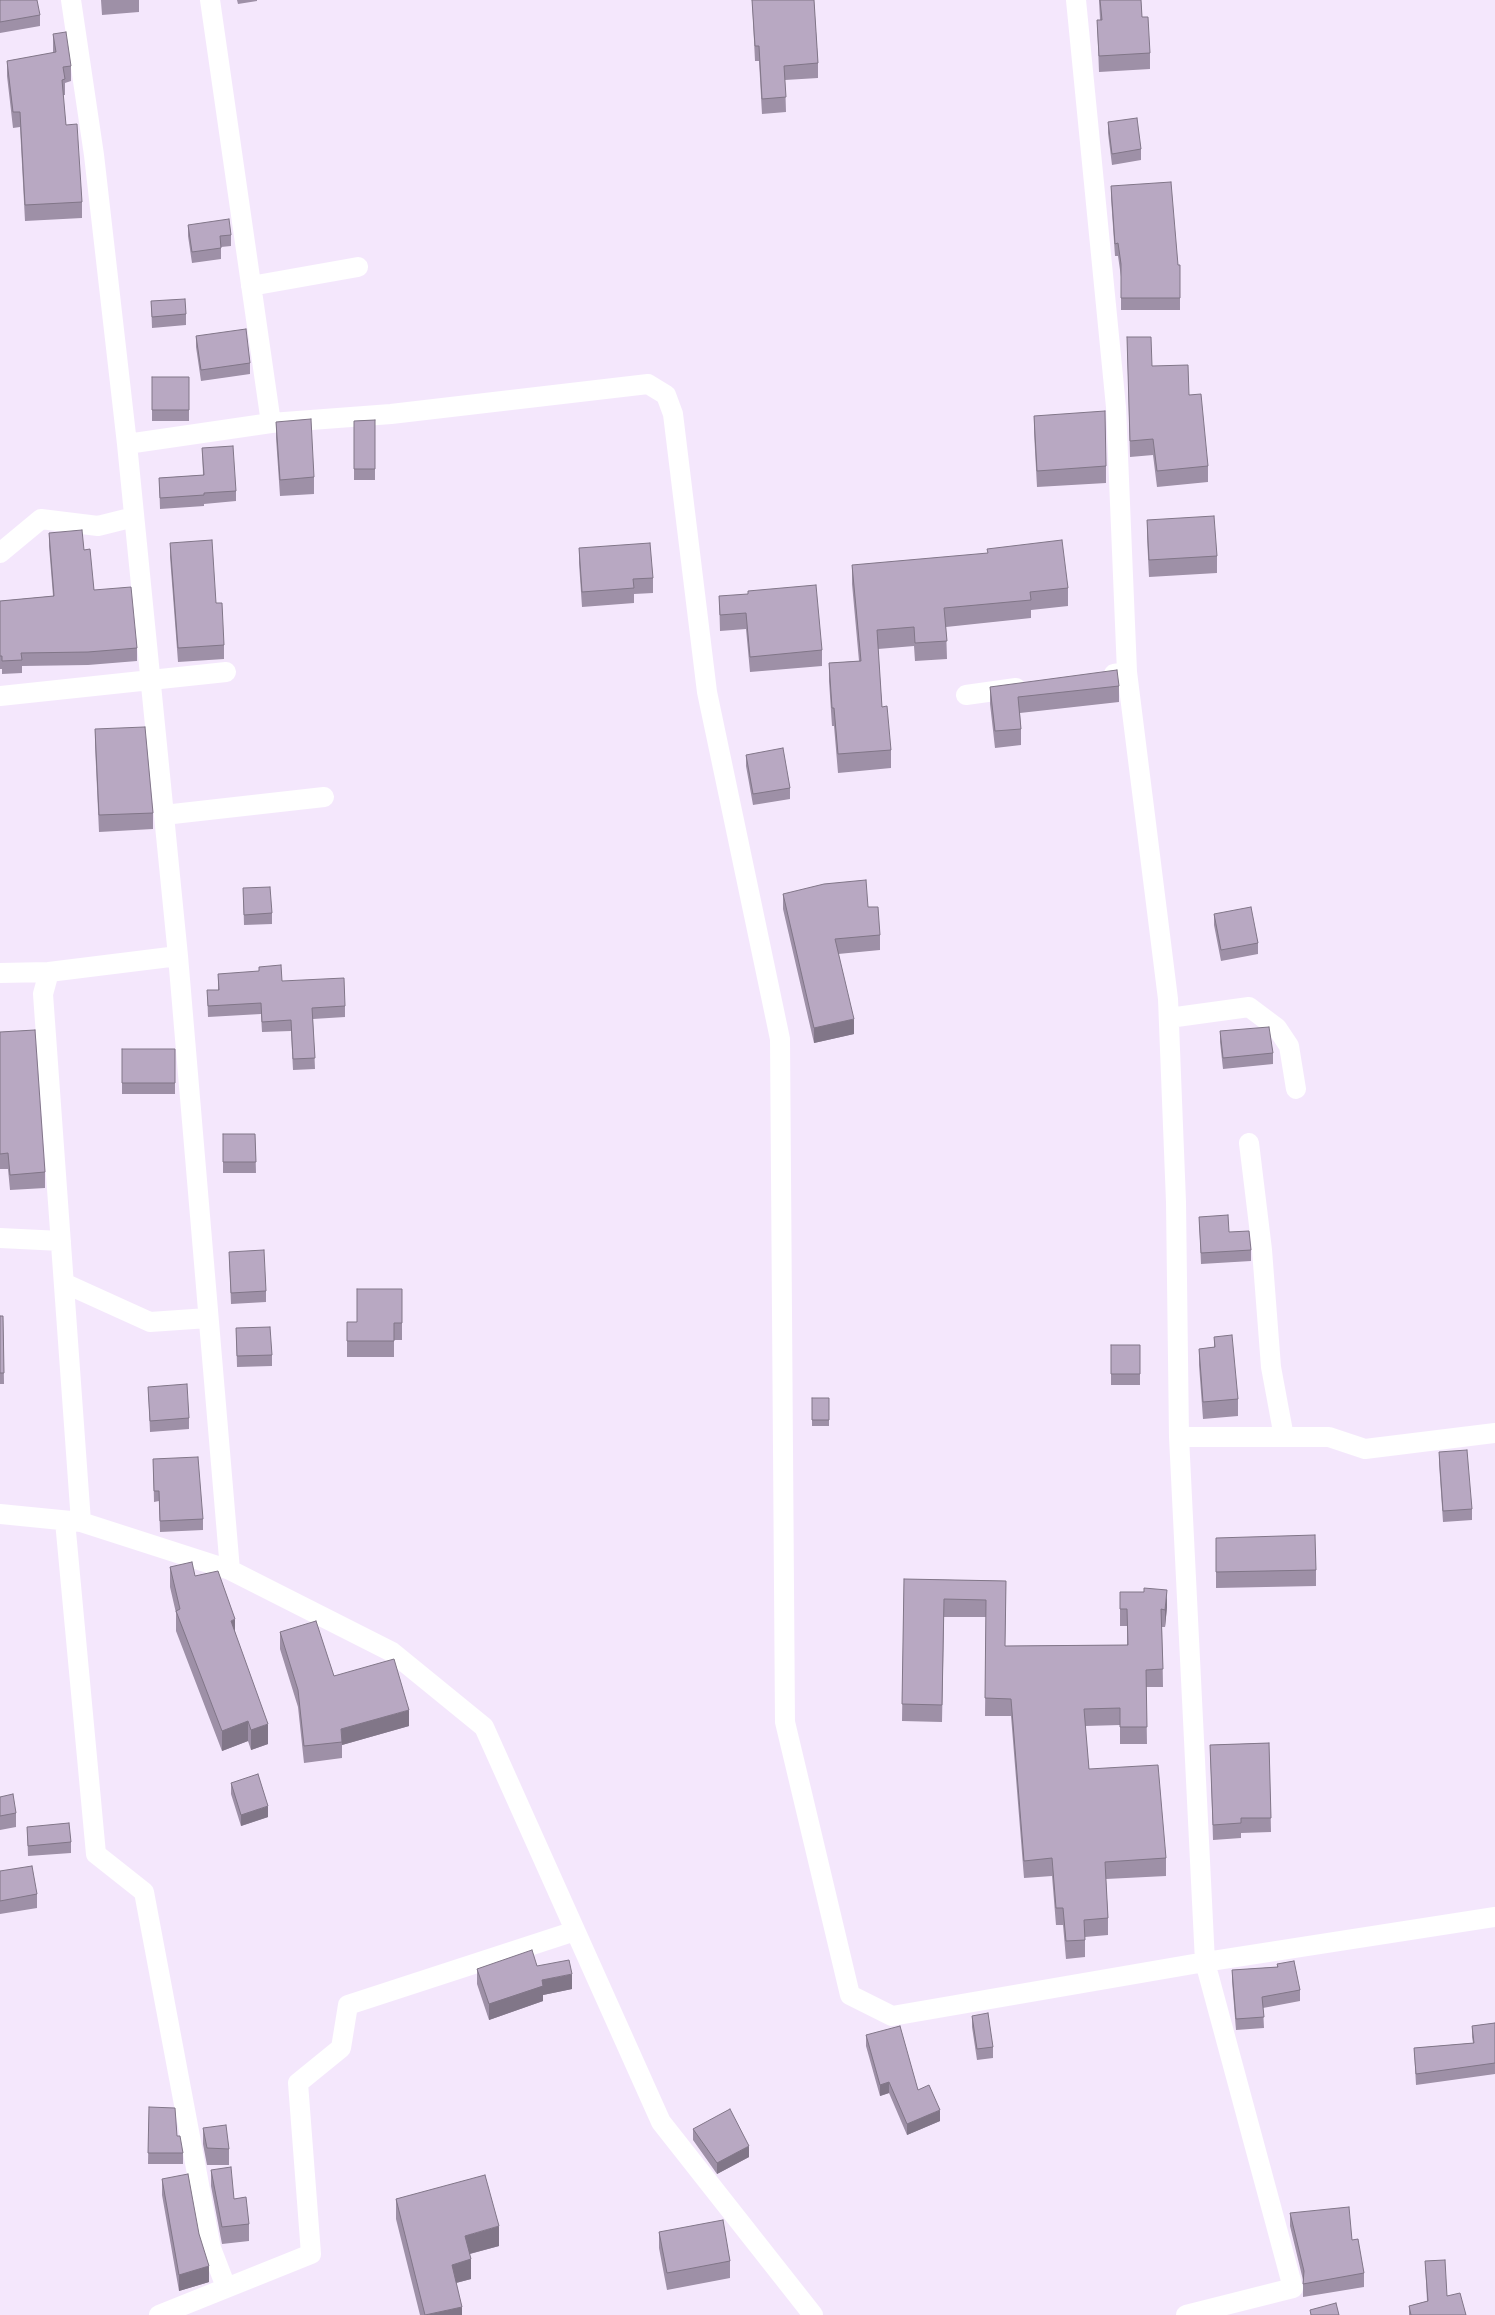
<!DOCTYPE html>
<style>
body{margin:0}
canvas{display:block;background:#f4e7fc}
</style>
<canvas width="1495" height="2315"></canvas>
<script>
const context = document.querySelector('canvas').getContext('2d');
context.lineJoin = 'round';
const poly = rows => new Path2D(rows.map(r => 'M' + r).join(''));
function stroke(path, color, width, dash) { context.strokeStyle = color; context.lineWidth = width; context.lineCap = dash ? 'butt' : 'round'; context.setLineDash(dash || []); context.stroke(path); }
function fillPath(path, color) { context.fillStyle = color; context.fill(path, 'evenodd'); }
stroke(poly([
 [71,0,94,155,127,444,178,956,230,1570],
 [210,0,271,423],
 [1076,0,1116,407,1127,672,1114,674],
 [251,286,358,267],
 [127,444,271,423,391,414,648,384,666,395,673,414,707,692,780,1039,785,1722,850,1995,892,2016,1205,1962,1495,1917],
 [0,553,41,519,98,526,134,517],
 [1127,672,1168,999,1176,1202,1179,1437,1205,1962,1293,2288,1186,2315],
 [966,695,1016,688],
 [0,696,226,672],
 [164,815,324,797],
 [0,973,49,972],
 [1169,1018,1249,1007,1277,1028,1289,1046,1296,1089],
 [1249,1143,1262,1250,1271,1367,1284,1437],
 [0,1238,61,1241],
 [64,1283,150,1322,208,1318],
 [1179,1437,1329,1437,1365,1449,1495,1433],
 [0,1514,81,1522,230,1570,392,1652,484,1727,661,2122,813,2315],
 [65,1521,96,1854,144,1892,211,2248,226,2287],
 [81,1522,43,994,49,972,178,956],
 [159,2315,311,2254,298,2083,341,2048,348,2005,575,1931]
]), '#fff', 20);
fillPath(poly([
 [0,0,40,15,40,26,0,33],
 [101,0,139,0,139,12,102,15],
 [237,0,257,0,257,1,238,4],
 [752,0,814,0,818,63,818,78,785,80,786,112,762,114,759,61,755,61],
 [1099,0,1141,0,1142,17,1150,53,1150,69,1099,72,1097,20,1100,20],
 [53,34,71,66,71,81,65,83,65,95,63,95,66,125,82,202,82,218,25,221,20,127,13,128,7,76,7,61,53,53],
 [1108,122,1141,149,1141,160,1112,165,1108,133],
 [1111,186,1178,265,1180,265,1180,310,1121,310,1121,277,1118,256,1115,256,1111,198],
 [188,225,231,235,231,246,221,247,221,259,192,263,188,236],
 [151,301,186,314,186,325,152,328],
 [196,336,250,363,250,374,201,381,196,347],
 [1127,337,1152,366,1189,395,1208,466,1208,482,1157,487,1153,455,1130,457],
 [152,377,189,377,189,421,152,421],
 [1034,416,1106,466,1106,483,1037,487,1034,432],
 [375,420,375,480,354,480,354,421],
 [276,422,314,477,314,494,280,496,276,438],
 [202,448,236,491,236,501,204,504,204,506,160,509,159,478,203,475],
 [1147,520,1217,556,1217,573,1149,577,1147,537],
 [49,533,84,550,94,590,137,648,137,661,88,665,22,666,22,673,2,674,2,669,0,669,0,601,53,596,49,546],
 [170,543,216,603,224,645,224,659,178,662,170,557],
 [579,548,653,578,653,593,634,594,634,603,582,607,579,563],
 [852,565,1068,588,1068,606,1031,610,1031,618,946,627,947,659,915,661,914,646,878,649,882,707,891,750,891,768,838,773,834,726,832,726,829,681,829,663,859,661,852,584],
 [719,596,822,650,822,666,750,672,746,629,720,631],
 [1119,686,1119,702,1020,713,1021,729,1021,745,995,748,990,704,990,687],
 [95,729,153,813,153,829,99,832,95,745],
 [746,755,790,788,790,799,753,805,746,766],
 [243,888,272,913,272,924,244,925],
 [783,894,868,907,880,935,880,950,838,954,854,1034,814,1043,783,909],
 [1214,914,1258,943,1258,954,1221,961,1214,925],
 [218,974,282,981,345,1006,345,1017,313,1019,315,1069,293,1070,291,1031,262,1032,261,1014,208,1017,207,990,218,990],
 [1220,1031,1273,1053,1273,1064,1223,1069,1220,1042],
 [0,1032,45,1172,45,1188,10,1190,8,1169,0,1169],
 [122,1049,175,1049,175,1094,122,1094],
 [223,1134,255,1134,256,1173,223,1173],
 [1199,1217,1229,1232,1251,1250,1251,1261,1201,1264],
 [229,1252,266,1291,266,1302,231,1304],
 [402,1289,402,1340,394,1340,394,1357,347,1357,347,1322,357,1322],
 [0,1316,3,1316,4,1384,0,1384],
 [236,1328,272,1355,272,1366,237,1367],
 [1214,1337,1238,1399,1238,1416,1203,1419,1199,1365,1199,1349,1214,1347],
 [1111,1345,1140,1345,1140,1385,1111,1385],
 [148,1387,189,1418,189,1429,150,1432],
 [812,1398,829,1398,829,1426,812,1426],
 [1439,1452,1472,1509,1472,1520,1443,1522,1439,1463],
 [153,1459,203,1519,203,1530,160,1532,159,1501,154,1502],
 [1216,1538,1316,1570,1316,1586,1216,1588],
 [170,1567,195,1576,235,1632,268,1744,251,1750,248,1741,222,1751,176,1631,176,1613,170,1587],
 [904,1579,1006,1581,1005,1646,1127,1645,1127,1626,1120,1626,1120,1592,1167,1607,1165,1627,1162,1627,1163,1687,1146,1687,1147,1744,1120,1744,1120,1725,1085,1726,1089,1769,1166,1858,1166,1876,1106,1879,1108,1918,1108,1935,1085,1937,1085,1957,1066,1959,1063,1925,1056,1925,1052,1876,1024,1878,1011,1716,985,1716,986,1617,944,1617,942,1722,902,1721],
 [280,1632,334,1676,409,1726,342,1745,342,1758,304,1763,298,1707,280,1649],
 [1269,1743,1271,1832,1241,1833,1241,1838,1213,1840,1210,1745],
 [231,1783,268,1817,241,1826,231,1794],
 [0,1797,16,1813,16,1827,0,1830],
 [27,1827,71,1842,71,1853,28,1856],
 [0,1871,37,1894,37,1908,0,1914],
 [1277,1964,1300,1990,1300,2001,1263,2008,1264,2028,1236,2030,1232,1981,1232,1970,1277,1967],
 [537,1966,572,1989,543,1995,543,2001,489,2020,477,1984,477,1969],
 [972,2016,993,2047,993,2058,977,2060,972,2027],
 [1495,2023,1495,2074,1416,2085,1414,2048,1473,2043,1472,2037,1472,2026],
 [866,2035,918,2090,940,2121,907,2135,889,2093,880,2096,866,2046],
 [149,2107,183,2153,183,2164,148,2164],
 [203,2128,229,2149,229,2165,207,2165,203,2144],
 [693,2129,749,2157,717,2174,693,2140],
 [211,2170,234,2199,249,2224,249,2241,222,2244,211,2186],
 [162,2179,199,2234,209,2282,179,2291,162,2195],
 [396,2199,499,2246,470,2254,471,2279,456,2283,462,2315,420,2315,396,2219],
 [1290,2213,1352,2240,1364,2273,1364,2287,1303,2297,1303,2280,1290,2226],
 [659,2232,730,2261,730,2278,667,2290,659,2248],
 [1425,2261,1447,2296,1466,2315,1409,2315,1409,2306,1427,2301]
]), '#9e90a7');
fillPath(poly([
 [854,1019,854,1034,814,1043,814,1028],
 [1167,1590,1167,1607,1165,1627,1165,1610],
 [235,1619,235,1639,231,1621],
 [409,1710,409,1726,342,1745,341,1729],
 [248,1721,248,1741,222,1751,222,1731],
 [268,1724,268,1744,251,1750,251,1730],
 [268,1806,268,1817,241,1826,241,1815],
 [572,1974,572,1989,543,1995,543,2001,489,2020,489,2004,542,1980],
 [889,2082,889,2093,880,2096,880,2085],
 [940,2110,940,2121,907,2135,907,2124],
 [749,2146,749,2157,717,2174,717,2163],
 [499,2226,499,2246,465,2255,465,2236],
 [471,2259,471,2279,452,2284,452,2265],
 [209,2266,209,2282,179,2291,179,2275],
 [462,2307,462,2315,426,2315]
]), '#817688');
const building = poly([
 [0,0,37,0,40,15,0,22,0,0],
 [752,0,814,0,818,63,784,66,786,97,762,99,759,46,755,46,752,0],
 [1100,0,1141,0,1142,17,1148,17,1150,53,1099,56,1097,20,1102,20,1100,0],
 [66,32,71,66,63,67,65,79,62,80,66,125,77,124,82,202,25,205,20,112,13,112,7,61,56,52,53,34,66,32],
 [1137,118,1141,149,1112,154,1108,122,1137,118],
 [1171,182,1178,265,1180,265,1180,298,1121,298,1121,264,1118,243,1115,244,1111,186,1171,182],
 [229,219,231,235,220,236,221,248,192,252,188,225,229,219],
 [185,299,186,314,152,317,151,301,185,299],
 [246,329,250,363,201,370,196,336,246,329],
 [1127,337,1151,337,1152,366,1188,365,1189,395,1201,394,1208,466,1157,471,1153,439,1130,441,1127,337],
 [152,377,189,377,189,410,152,410,152,377],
 [1105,411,1106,466,1037,471,1034,416,1105,411],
 [311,419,314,477,280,480,276,422,311,419],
 [375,420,375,469,354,469,354,421,375,420],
 [233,446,236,491,204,493,204,495,160,498,159,478,204,475,202,448,233,446],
 [1214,516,1217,556,1149,560,1147,520,1214,516],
 [82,530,84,550,90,549,94,590,131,587,137,648,88,652,21,653,22,660,2,661,2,656,0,656,0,601,54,596,49,533,82,530],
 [212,540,216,603,222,603,224,645,178,648,170,543,212,540],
 [1062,540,1068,588,1030,592,1031,600,944,608,947,641,915,643,914,627,877,630,882,707,887,706,891,750,838,754,834,708,832,708,829,663,861,661,852,565,988,553,987,549,1062,540],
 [650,543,653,578,633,579,634,588,582,592,579,548,650,543],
 [816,585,822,650,750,657,746,613,720,615,719,596,748,594,748,591,816,585],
 [1117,670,1119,686,1018,697,1021,729,995,731,990,687,1117,670],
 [145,727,153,813,99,815,95,729,145,727],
 [783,748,790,788,753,794,746,755,783,748],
 [866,880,868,907,878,907,880,935,835,939,854,1019,814,1028,783,894,824,884,866,880],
 [270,887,272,913,244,915,243,888,270,887],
 [1251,907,1258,943,1221,950,1214,914,1251,907],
 [281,965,282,981,344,978,345,1006,312,1008,315,1058,293,1059,291,1020,262,1022,261,1003,208,1006,207,990,219,990,218,974,259,971,259,967,281,965],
 [1269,1027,1273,1053,1223,1058,1220,1031,1269,1027],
 [35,1030,45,1172,10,1175,8,1153,0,1154,0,1032,35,1030],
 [122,1049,175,1049,175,1083,122,1083,122,1049],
 [223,1134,255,1134,256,1162,223,1162,223,1134],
 [1228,1215,1229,1232,1249,1231,1251,1250,1201,1253,1199,1217,1228,1215],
 [264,1250,266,1291,231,1293,229,1252,264,1250],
 [357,1289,402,1289,402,1323,394,1323,394,1341,347,1341,347,1322,357,1322,357,1289],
 [0,1316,3,1316,4,1373,0,1373,0,1316],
 [270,1327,272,1355,237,1356,236,1328,270,1327],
 [1232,1335,1238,1399,1203,1402,1199,1349,1215,1347,1214,1337,1232,1335],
 [1111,1345,1140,1345,1140,1374,1111,1374,1111,1345],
 [187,1384,189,1418,150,1421,148,1387,187,1384],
 [812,1398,829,1398,829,1420,812,1420,812,1398],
 [1467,1450,1472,1509,1443,1511,1439,1452,1467,1450],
 [198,1457,203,1519,160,1521,159,1491,154,1491,153,1459,198,1457],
 [1315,1535,1316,1570,1216,1572,1216,1538,1315,1535],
 [192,1562,195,1576,218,1571,235,1619,231,1621,268,1724,251,1730,248,1721,222,1731,176,1611,180,1609,170,1567,192,1562],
 [904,1579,1006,1581,1005,1646,1128,1645,1127,1609,1120,1609,1120,1592,1144,1592,1144,1588,1167,1590,1165,1610,1161,1609,1163,1669,1146,1670,1147,1727,1120,1727,1120,1708,1084,1709,1089,1769,1158,1765,1166,1858,1105,1862,1108,1918,1084,1920,1085,1940,1066,1941,1063,1908,1056,1908,1052,1858,1024,1861,1011,1699,985,1698,986,1600,944,1599,942,1705,902,1704,904,1579],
 [316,1621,334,1676,394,1659,409,1710,341,1729,342,1742,304,1746,298,1690,280,1632,316,1621],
 [1269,1743,1271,1818,1241,1818,1241,1823,1213,1825,1210,1745,1269,1743],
 [258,1774,268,1806,241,1815,231,1783,258,1774],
 [13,1794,16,1813,0,1816,0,1797,13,1794],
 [69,1823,71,1842,28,1846,27,1827,69,1823],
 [32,1866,37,1894,0,1901,0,1871,32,1866],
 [532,1950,537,1966,569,1960,572,1974,542,1980,543,1986,489,2004,477,1969,532,1950],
 [1294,1961,1300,1990,1262,1997,1264,2017,1236,2019,1232,1970,1278,1967,1277,1964,1294,1961],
 [988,2013,993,2047,977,2049,972,2016,988,2013],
 [1495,2023,1495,2063,1416,2074,1414,2048,1474,2043,1472,2026,1495,2023],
 [900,2026,918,2090,929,2085,940,2110,907,2124,889,2082,880,2085,866,2035,900,2026],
 [149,2107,175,2108,177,2136,180,2136,183,2153,148,2153,149,2107],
 [730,2109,749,2146,717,2163,693,2129,730,2109],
 [226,2125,229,2149,207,2148,203,2128,226,2125],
 [231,2167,234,2199,246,2197,249,2224,222,2227,211,2170,231,2167],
 [188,2174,199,2234,209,2266,179,2275,162,2179,188,2174],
 [485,2175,499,2226,465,2236,471,2259,452,2265,462,2307,425,2315,396,2199,485,2175],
 [1349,2207,1352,2240,1358,2239,1364,2273,1303,2284,1304,2271,1290,2213,1349,2207],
 [723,2220,730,2261,667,2273,659,2232,723,2220],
 [1445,2260,1447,2296,1460,2293,1466,2315,1411,2315,1409,2306,1428,2301,1425,2261,1445,2260],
 [1336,2303,1339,2315,1311,2315,1310,2310,1336,2303]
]);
fillPath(building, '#b8a8c2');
stroke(building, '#817688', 1);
</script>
